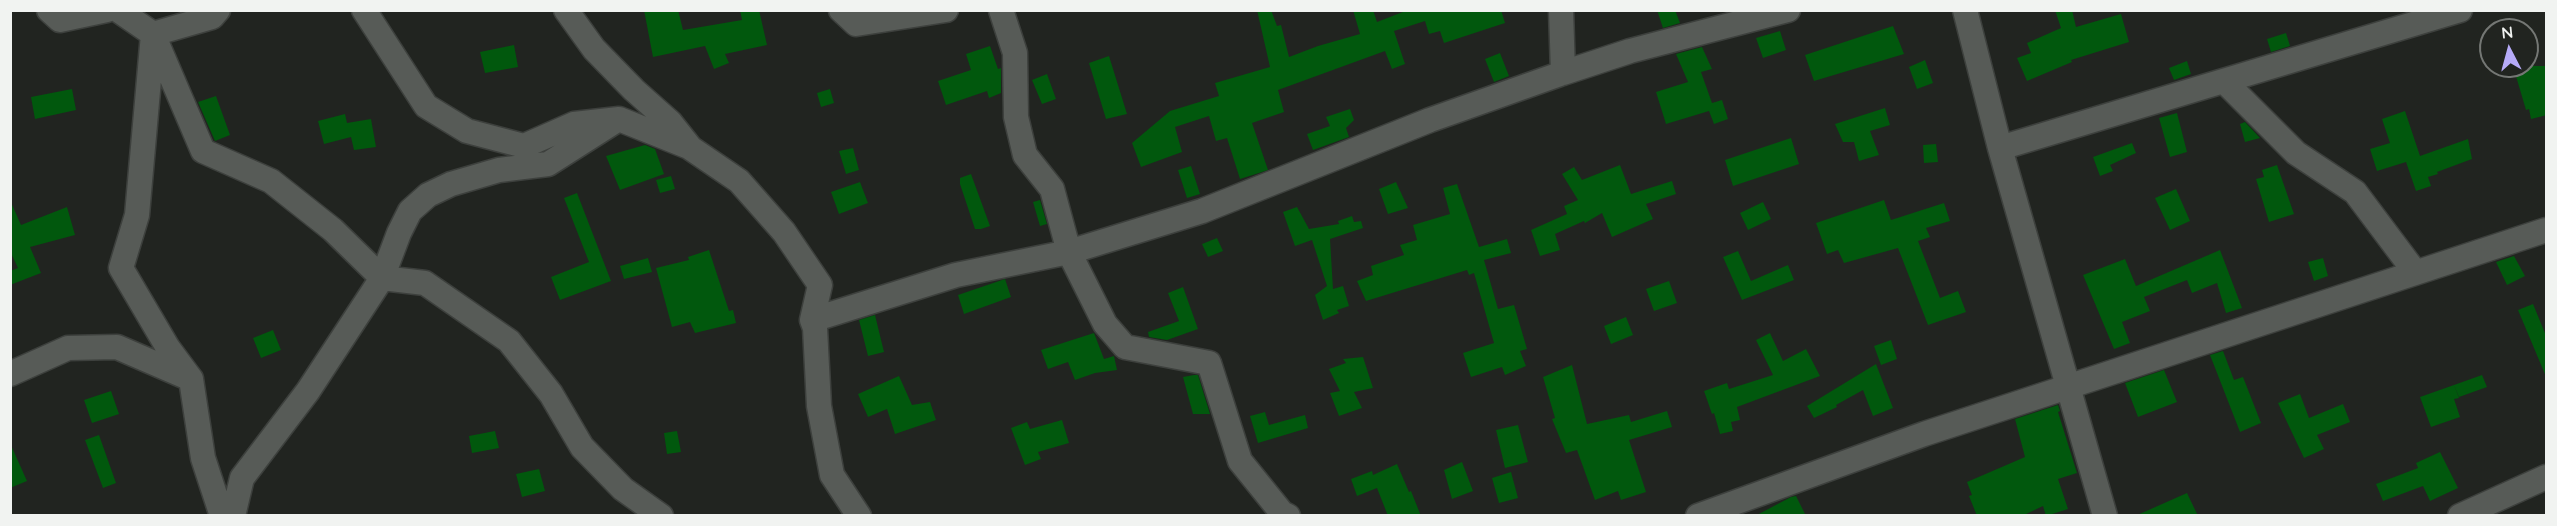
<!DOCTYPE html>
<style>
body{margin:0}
#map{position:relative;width:2557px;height:526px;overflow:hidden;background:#212420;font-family:Quicksand,sans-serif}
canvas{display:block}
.frame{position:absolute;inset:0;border:12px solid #f1f3f1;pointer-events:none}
.north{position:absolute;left:2479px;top:18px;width:60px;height:60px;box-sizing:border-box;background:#212420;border:2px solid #747774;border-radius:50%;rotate:354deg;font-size:16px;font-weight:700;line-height:24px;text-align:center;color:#f1f3f1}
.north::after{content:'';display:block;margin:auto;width:21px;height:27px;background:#b6abf8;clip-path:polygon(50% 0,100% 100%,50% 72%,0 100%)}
</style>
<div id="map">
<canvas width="2557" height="526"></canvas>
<div class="frame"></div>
<div class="north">N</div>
</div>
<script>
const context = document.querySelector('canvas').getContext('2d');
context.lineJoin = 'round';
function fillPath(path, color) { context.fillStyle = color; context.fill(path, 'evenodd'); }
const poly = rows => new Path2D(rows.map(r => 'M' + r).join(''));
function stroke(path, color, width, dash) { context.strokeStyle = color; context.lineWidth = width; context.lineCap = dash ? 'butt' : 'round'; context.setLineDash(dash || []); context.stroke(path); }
fillPath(poly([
 [644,10,678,10,683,30,742,20,740,10,759,10,767,45,725,54,729,63,714,69,705,46,653,57],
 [1257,10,1271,10,1277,26,1281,25,1289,57,1318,46,1360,34,1353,10,1373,10,1377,22,1408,10,1501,10,1505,23,1444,43,1440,31,1429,34,1425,21,1394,31,1405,64,1392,69,1385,51,1278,90,1284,112,1252,123,1268,170,1259,173,1240,179,1227,138,1216,141,1209,116,1175,127,1182,152,1141,167,1132,143,1170,111,1219,96,1215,83,1270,67],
 [1657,10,1675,10,1680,23,1663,28],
 [2055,10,2072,10,2076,27,2121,14,2129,42,2071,60,2072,62,2027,81,2017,58,2031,53,2027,43,2061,28],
 [1893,26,1904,54,1814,81,1805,55],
 [1780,31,1786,50,1763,58,1756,38],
 [2286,33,2290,46,2271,52,2267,39],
 [514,45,518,67,485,73,480,52],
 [990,46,998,69,1001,68,1001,93,989,98,987,91,946,105,938,81,971,70,966,54],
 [1702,47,1712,69,1701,72,1712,103,1722,100,1728,119,1714,124,1709,111,1666,124,1656,92,1688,82,1676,54],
 [1500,53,1509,76,1494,82,1485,59],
 [1109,56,1127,114,1106,119,1089,63],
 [1925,60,1933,83,1917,89,1909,67],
 [2187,61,2191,74,2174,80,2169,68],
 [2513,66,2547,66,2547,115,2531,119,2529,109,2526,110],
 [1047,74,1056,99,1042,104,1032,80],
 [72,89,76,110,35,119,31,97],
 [830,89,834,103,821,107,817,93],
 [216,96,230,135,215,141,198,102],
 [1885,108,1890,125,1870,131,1879,155,1859,161,1854,142,1843,142,1835,124],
 [1350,109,1354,120,1346,128,1349,137,1313,150,1307,134,1330,126,1326,117],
 [2405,111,2420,156,2468,139,2472,159,2437,172,2438,174,2428,177,2431,186,2416,191,2406,162,2377,171,2370,149,2390,143,2382,119],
 [2177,113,2187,152,2170,157,2159,118],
 [345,114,347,123,371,119,376,147,354,150,351,137,324,144,318,121],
 [2245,122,2260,138,2245,142,2240,124],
 [1791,138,1799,164,1733,186,1725,160],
 [2132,143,2136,153,2110,165,2113,171,2100,176,2093,157],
 [1936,144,1938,162,1924,163,1923,145],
 [645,145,655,149,664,174,620,190,606,156],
 [853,148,859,170,846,174,839,151],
 [1620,165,1631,194,1672,181,1676,194,1646,204,1653,219,1612,237,1602,213,1585,223,1584,221,1555,234,1560,250,1540,256,1531,230,1567,214,1564,206,1578,200,1562,174,1574,167,1582,180],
 [2277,165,2294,214,2269,222,2256,179,2264,177,2262,170],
 [1191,166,1200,194,1187,198,1178,170],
 [971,174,990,226,981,229,975,229,960,184,960,178],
 [671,176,675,189,660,193,656,180],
 [860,182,868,203,839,214,831,192],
 [1396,182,1408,208,1388,214,1379,189],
 [1457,184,1479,247,1507,239,1511,253,1484,260,1498,309,1514,305,1527,349,1520,351,1526,366,1505,375,1502,367,1471,377,1463,353,1494,343,1474,273,1469,275,1467,270,1366,301,1357,281,1373,275,1371,266,1404,255,1400,245,1417,240,1413,225,1450,214,1443,188],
 [2176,189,2190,221,2170,230,2155,198],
 [577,193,611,281,560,300,551,277,589,262,564,198],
 [10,200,21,225,67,207,75,235,30,247,41,273,10,285,10,271,18,268,10,251],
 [1040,200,1047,224,1040,226,1033,202],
 [1884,200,1891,220,1944,203,1950,221,1926,228,1930,237,1918,241,1940,298,1958,291,1966,312,1928,325,1898,248,1844,263,1838,250,1827,254,1816,223],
 [1763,202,1771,219,1748,230,1740,213],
 [1297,207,1309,229,1339,224,1338,221,1352,216,1354,222,1361,221,1363,228,1330,239,1333,289,1343,286,1349,306,1337,310,1339,313,1323,320,1315,295,1327,286,1312,240,1295,246,1283,212],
 [1217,238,1223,251,1208,257,1202,244],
 [709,250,729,311,733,310,736,323,695,333,690,322,672,327,656,268,689,260,688,257],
 [2220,250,2242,308,2226,313,2217,283,2192,293,2187,280,2144,297,2150,311,2122,322,2130,343,2114,349,2083,275,2125,259,2136,286],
 [1738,251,1751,281,1788,265,1794,280,1742,300,1723,257],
 [2514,256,2525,276,2507,285,2496,262],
 [648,258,652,272,624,279,620,266],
 [2323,258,2328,276,2314,281,2308,262],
 [1005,279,1011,297,964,314,958,295],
 [1669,281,1677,303,1654,311,1646,289],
 [1183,287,1198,329,1167,340,1149,337,1148,332,1179,321,1168,293],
 [2533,304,2547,338,2547,379,2518,310],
 [875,315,884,352,868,356,859,320],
 [1626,317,1633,335,1611,344,1604,326],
 [273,330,281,350,261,358,253,338],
 [1094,333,1104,359,1114,356,1117,370,1095,373,1075,380,1068,362,1048,369,1041,350],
 [1770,333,1783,361,1806,349,1820,376,1737,407,1740,420,1731,422,1733,431,1720,434,1714,413,1712,414,1704,391,1727,383,1729,389,1773,375,1756,340],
 [1891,340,1897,359,1881,365,1874,346],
 [2223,351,2234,380,2243,377,2261,423,2240,432,2210,355],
 [1363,357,1373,388,1354,392,1362,408,1339,416,1330,393,1340,391,1329,369,1346,363,1343,359],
 [1876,364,1893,408,1873,416,1863,390,1836,405,1837,407,1814,418,1807,406],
 [1572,365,1587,424,1629,415,1631,422,1667,411,1672,427,1629,440,1646,492,1621,500,1618,491,1595,500,1577,450,1566,453,1552,419,1555,418,1543,377],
 [2164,370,2177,402,2138,417,2125,383],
 [1194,375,1198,375,1210,414,1193,414,1183,377],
 [2482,375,2487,387,2459,397,2454,385],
 [899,376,912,405,930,402,936,420,895,434,887,409,868,417,858,394],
 [2454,385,2459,398,2454,399,2460,417,2431,427,2420,397],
 [111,391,119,414,92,423,84,400],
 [2300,394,2309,418,2343,404,2350,422,2317,435,2324,449,2304,458,2278,403],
 [2058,405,2060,411,2058,412,2077,473,2058,479,2068,509,2046,516,2043,506,2022,516,1977,516,1969,496,1972,495,1967,482,2025,457,2015,419],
 [1265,412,1269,425,1305,415,1308,428,1258,443,1250,416],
 [1062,420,1069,443,1038,452,1041,459,1025,465,1011,428,1027,422,1030,429],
 [1518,425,1528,462,1505,468,1496,430],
 [495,431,499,448,472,453,469,436],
 [677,431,681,452,667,454,664,433],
 [99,435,116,483,103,488,85,440],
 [10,443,27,481,10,488],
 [2440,452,2458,488,2430,501,2423,486,2383,501,2376,484,2418,468,2416,463],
 [1462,462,1473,491,1452,499,1444,470],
 [1397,464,1409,492,1411,491,1421,516,1388,516,1377,488,1357,496,1351,479,1372,471,1373,475],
 [539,469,545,491,522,497,516,474],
 [1511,472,1518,498,1499,503,1492,478],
 [2187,493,2198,516,2135,516],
 [1796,496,1806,516,1755,516,1791,497]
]), '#01580d');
const minor = poly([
 [49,10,60,20,107,10],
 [118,10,153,34,203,151,271,181,333,230,382,278,425,283,509,341,551,394,582,447,623,489,661,516],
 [218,10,212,17,153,34,137,215,121,268,168,348,191,379,203,458,222,516],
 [364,10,426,106,467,131,524,146,574,124,619,119,689,147,739,181,784,232,820,285,812,320,815,328,819,406,832,475,859,516],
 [566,10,594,49,634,90,670,122,689,146],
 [841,10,856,24,946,10],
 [1001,10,1015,53,1016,117,1025,155,1052,189,1069,252,1105,324,1125,347,1209,363,1240,461,1282,513,1288,516],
 [1561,10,1563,73],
 [1965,10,2000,148,2105,516],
 [2224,81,2296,153,2355,192,2415,272],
 [2000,148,2460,10],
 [812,320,956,275,1069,252,1202,211,1430,120,1563,73,1630,51,1788,10],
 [10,374,68,348,117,347,191,379],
 [233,516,242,478,308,391,382,278,399,233,410,211,428,195,451,184,499,170,548,164,614,122],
 [1698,516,1924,434,2546,230],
 [2460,516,2546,477]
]);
stroke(minor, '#3d403d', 27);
stroke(minor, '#575b57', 24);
</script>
